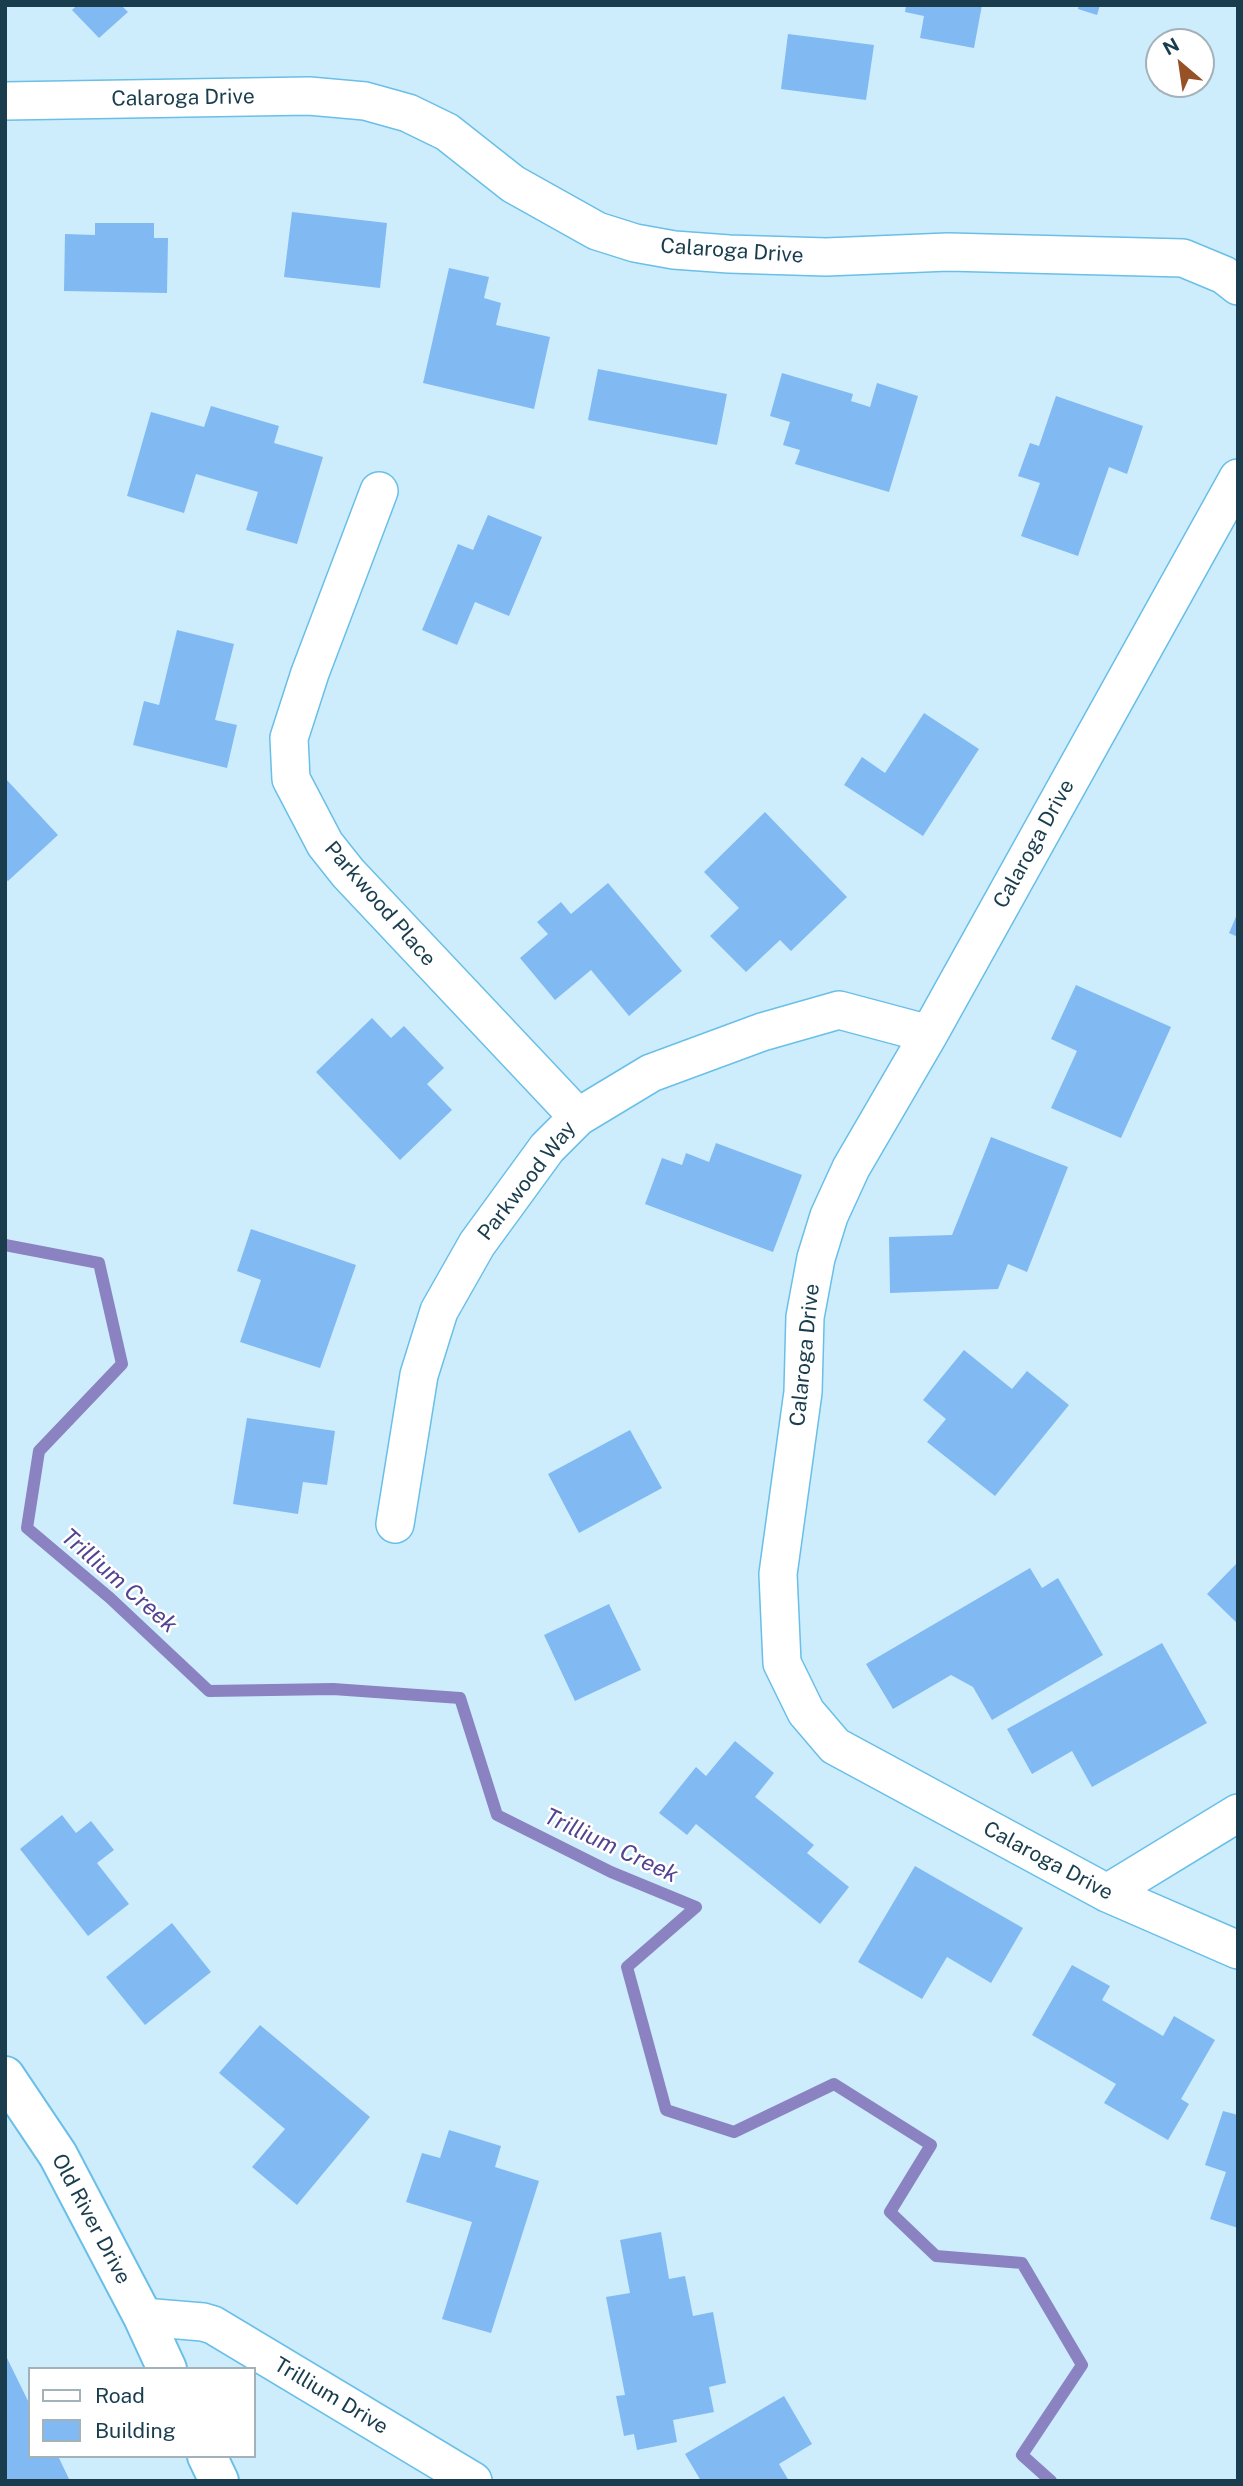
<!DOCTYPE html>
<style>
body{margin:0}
#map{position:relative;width:1243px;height:2486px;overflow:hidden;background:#cdedfd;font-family:"Public Sans",sans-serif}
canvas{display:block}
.frame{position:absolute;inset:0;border:7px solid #193d4d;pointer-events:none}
.legend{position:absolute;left:28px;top:2367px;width:228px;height:91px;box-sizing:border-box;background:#fff;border:2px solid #a3b1b8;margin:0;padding:9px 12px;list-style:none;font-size:21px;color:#193d4d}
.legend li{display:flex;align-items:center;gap:14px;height:35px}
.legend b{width:35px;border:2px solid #a3b1b8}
.north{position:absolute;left:1145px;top:28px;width:70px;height:70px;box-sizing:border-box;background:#fff;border:2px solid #a3b1b8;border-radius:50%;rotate:331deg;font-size:19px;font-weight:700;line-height:28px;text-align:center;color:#193d4d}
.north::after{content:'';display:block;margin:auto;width:24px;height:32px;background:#965126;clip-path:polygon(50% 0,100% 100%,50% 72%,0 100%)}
</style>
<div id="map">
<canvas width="1243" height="2486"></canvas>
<div class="frame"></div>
<ul class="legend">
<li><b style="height:9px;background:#fff"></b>Road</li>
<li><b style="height:19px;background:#81b9f2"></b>Building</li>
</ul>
<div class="north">N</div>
</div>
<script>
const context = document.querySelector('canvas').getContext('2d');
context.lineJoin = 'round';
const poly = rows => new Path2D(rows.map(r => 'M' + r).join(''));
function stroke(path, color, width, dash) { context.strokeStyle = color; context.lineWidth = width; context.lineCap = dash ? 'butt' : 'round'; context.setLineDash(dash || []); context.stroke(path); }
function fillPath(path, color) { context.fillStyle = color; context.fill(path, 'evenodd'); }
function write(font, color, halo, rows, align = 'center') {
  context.font = font + ' "Public Sans",sans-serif'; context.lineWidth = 5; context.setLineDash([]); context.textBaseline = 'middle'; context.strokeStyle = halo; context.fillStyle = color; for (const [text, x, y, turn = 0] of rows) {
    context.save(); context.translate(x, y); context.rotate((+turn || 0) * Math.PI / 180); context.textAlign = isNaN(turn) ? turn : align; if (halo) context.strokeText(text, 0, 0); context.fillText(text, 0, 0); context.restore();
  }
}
stroke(poly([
 [5,1245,99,1263,122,1364,39,1451,27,1528,110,1598,209,1691,333,1689,460,1698,497,1815,611,1872,696,1907,627,1967,666,2110,734,2132,834,2084,931,2145,890,2212,936,2256,1022,2263,1082,2365,1022,2455,1051,2481]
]), '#8b82c1', 12);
fillPath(poly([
 [77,5,121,5,128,12,99,38,72,10],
 [906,5,982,5,974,48,920,38,924,16,905,12],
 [1079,5,1100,5,1097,15,1078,9],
 [788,34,874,45,866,100,781,89],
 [292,212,387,223,380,288,284,277],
 [95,223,154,223,154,238,168,238,167,293,64,291,65,234,95,235],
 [449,268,489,277,484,298,501,303,496,325,550,337,534,409,423,383],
 [598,369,727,394,717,445,588,420],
 [782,373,853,394,851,401,870,407,877,383,918,396,889,492,795,464,800,450,783,445,790,422,770,416],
 [1056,396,1143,426,1127,474,1109,467,1078,556,1021,536,1040,483,1018,476,1030,443,1039,446],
 [211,406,279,426,274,443,323,457,297,544,246,530,258,492,196,474,184,513,127,496,151,412,204,427],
 [488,515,542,537,509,616,475,602,457,645,422,630,458,544,473,550],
 [177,630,234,644,215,720,237,725,227,768,133,745,144,701,159,705],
 [924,713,979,749,923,836,844,785,862,757,885,773],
 [5,778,58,835,8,881,5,878],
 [765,812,847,897,791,951,780,940,746,972,710,936,739,908,704,872],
 [608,883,682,971,629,1016,591,970,555,1000,520,958,548,934,537,922,561,902,571,914],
 [1238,912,1238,937,1229,933],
 [1076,985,1171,1027,1121,1138,1051,1108,1077,1051,1051,1039],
 [372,1018,391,1038,404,1026,444,1068,427,1084,452,1110,400,1160,316,1072],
 [991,1137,1068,1167,1027,1272,1008,1264,998,1289,890,1293,889,1237,952,1235],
 [716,1143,802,1175,773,1252,645,1204,662,1158,682,1165,686,1153,709,1162],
 [251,1229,356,1265,320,1368,240,1342,261,1280,237,1271],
 [964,1350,1012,1389,1027,1371,1069,1405,995,1496,927,1442,946,1419,923,1400],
 [247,1418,335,1431,327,1485,303,1482,298,1514,233,1504],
 [630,1430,662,1488,579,1533,548,1474],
 [1238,1562,1238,1624,1207,1594],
 [1030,1568,1042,1588,1058,1578,1103,1655,992,1720,973,1687,951,1675,893,1709,866,1664],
 [609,1604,641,1670,575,1701,544,1635],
 [1162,1643,1207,1723,1092,1787,1072,1751,1032,1774,1007,1729],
 [735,1741,774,1773,755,1797,814,1845,807,1853,849,1887,820,1924,696,1824,687,1835,659,1813,696,1767,706,1776],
 [62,1815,76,1833,91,1821,114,1850,97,1863,129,1904,88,1936,20,1849],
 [915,1866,1023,1928,991,1983,947,1957,922,1999,858,1962],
 [172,1923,211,1972,145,2025,106,1977],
 [1072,1965,1110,1986,1102,2000,1163,2036,1174,2016,1215,2040,1181,2099,1189,2104,1168,2140,1104,2103,1116,2084,1032,2035],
 [260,2025,370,2117,297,2205,252,2167,285,2129,219,2073],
 [1223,2111,1238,2115,1238,2228,1210,2219,1226,2172,1205,2165],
 [449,2130,501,2146,495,2167,539,2181,491,2333,442,2319,472,2222,406,2202,422,2153,440,2158],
 [661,2232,669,2279,685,2276,693,2316,713,2312,726,2383,709,2387,714,2412,673,2420,677,2442,637,2450,634,2434,624,2436,616,2396,625,2395,606,2297,630,2293,620,2240],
 [7,2358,30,2405,30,2456,58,2456,70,2481,5,2481,5,2359],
 [784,2396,812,2444,779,2464,789,2481,701,2481,685,2454]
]), '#81b9f2');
const street = poly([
 [5,101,309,96,365,101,408,113,447,132,513,184,597,231,635,243,674,250,729,254,826,257,948,252,1183,258,1224,275,1238,286],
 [1238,478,929,1034,851,1168,829,1216,816,1258,805,1317,803,1392,778,1574,782,1663,806,1712,835,1746,1107,1893,1238,1950],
 [379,491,310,673,289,738,291,779,325,844,348,873,578,1117],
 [395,1524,419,1375,439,1311,477,1244,547,1148,578,1117,651,1073,762,1032,839,1010,929,1034],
 [1107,1893,1238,1813],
 [143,2317,203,2322,213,2325,473,2481]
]);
const secondary = poly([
 [5,2076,58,2155,143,2317,167,2369],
 [207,2456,219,2481]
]);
stroke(street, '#69bfe7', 40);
stroke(secondary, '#69bfe7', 42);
stroke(street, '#fff', 37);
stroke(secondary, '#fff', 38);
write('21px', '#193d4d', '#fff', [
 ["Calaroga Drive",183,98,-1],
 ["Calaroga Drive",732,251,4],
 ["Calaroga Drive",1034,844,-61],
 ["Parkwood Place",380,904,49],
 ["Parkwood Way",527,1181,-52],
 ["Calaroga Drive",805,1355,-84],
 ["Calaroga Drive",1048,1861,28],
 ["Old River Drive",91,2219,62],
 ["Trillium Drive",331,2396,31]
]);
write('italic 23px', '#534391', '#fff', [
 ["Trillium Creek",119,1581,41],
 ["Trillium Creek",611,1846,25]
]);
</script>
